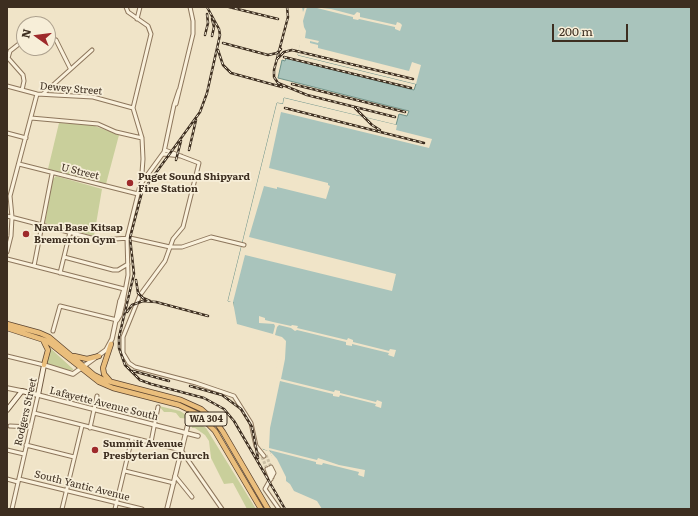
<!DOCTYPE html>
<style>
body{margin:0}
#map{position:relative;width:698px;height:516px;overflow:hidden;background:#f0e4c8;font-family:Literata,serif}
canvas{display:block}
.frame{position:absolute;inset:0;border:8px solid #3d2e20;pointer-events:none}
.north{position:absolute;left:16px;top:16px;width:40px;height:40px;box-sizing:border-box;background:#f7eed8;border:1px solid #ada18e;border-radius:50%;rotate:284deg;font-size:11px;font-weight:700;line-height:16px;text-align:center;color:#3d2e20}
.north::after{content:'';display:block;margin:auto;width:14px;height:18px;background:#9e2a2b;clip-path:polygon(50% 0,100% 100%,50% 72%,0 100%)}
.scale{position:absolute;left:552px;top:24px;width:76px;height:18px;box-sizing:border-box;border:2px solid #3d2e20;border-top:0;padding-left:5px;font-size:12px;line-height:14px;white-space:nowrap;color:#3d2e20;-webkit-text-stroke:3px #f7eed8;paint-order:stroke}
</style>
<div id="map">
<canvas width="698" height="516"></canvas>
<div class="frame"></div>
<div class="north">N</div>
<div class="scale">200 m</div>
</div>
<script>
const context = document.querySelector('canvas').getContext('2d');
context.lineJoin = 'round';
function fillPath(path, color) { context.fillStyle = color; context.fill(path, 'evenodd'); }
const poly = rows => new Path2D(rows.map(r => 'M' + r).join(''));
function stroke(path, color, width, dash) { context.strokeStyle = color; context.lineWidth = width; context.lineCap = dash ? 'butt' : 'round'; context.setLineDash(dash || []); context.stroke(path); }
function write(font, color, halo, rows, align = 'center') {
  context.font = font + ' Literata,serif'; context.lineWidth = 3.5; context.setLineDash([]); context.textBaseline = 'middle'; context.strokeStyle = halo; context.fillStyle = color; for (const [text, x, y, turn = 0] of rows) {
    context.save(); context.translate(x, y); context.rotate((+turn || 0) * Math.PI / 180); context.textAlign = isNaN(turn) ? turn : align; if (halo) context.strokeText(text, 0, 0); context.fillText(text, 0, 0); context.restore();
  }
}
fillPath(poly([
 [59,123,92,125,119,135,106,184,48,169],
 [56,176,102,189,94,236,45,223,52,180],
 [49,347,73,369,73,370,69,370,47,364],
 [159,406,180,411,206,428,256,509,247,509,233,483,224,484,211,458,209,441,205,435,195,428,192,428,190,419,180,418,176,413,171,412,164,412]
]), '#c9cf9b');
const water = poly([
 [298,7,691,7,691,509,317,509,314,504,289,491,270,451,263,449,283,342,234,325,233,302,228,301,277,103,283,104,284,98,396,125,399,114,407,116,409,111,278,78,282,60,285,61,286,58,414,90,416,84,298,55,303,34,298,7]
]);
fillPath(water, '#a9c4bc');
stroke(water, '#6f938a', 1);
fillPath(poly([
 [296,7,302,7,303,12,305,7,307,7,303,21,304,27,306,31,305,38,319,41,318,43,310,41,310,43,318,45,318,48,409,71,412,62,421,65,416,84,298,55,301,34,298,25],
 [313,7,331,9,354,15,357,12,360,13,360,17,396,25,397,22,400,23,402,25,400,31,395,29,395,27,359,19,358,20,353,19,353,17],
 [284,98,397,125,396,130,432,139,429,148,281,112,269,168,328,183,328,185,330,186,326,199,277,187,277,189,264,186,249,237,396,274,392,291,245,255,233,302,237,324,273,334,275,326,274,324,259,323,259,316,265,318,265,320,273,322,291,326,292,325,298,326,297,328,347,340,348,338,353,340,353,342,389,351,390,349,396,350,394,357,388,355,389,353,352,344,352,346,346,345,346,342,297,330,295,331,291,328,279,325,277,327,275,335,282,337,286,341,285,359,281,379,334,392,335,390,340,391,340,393,376,402,377,400,382,402,381,408,375,406,376,404,340,395,339,397,333,396,333,394,280,381,270,428,269,448,317,460,318,458,339,465,365,470,364,477,358,475,359,472,323,463,322,465,316,464,316,462,269,450,277,459,286,477,286,481,290,484,294,491,317,501,322,509,315,509,313,505,291,496,279,476,270,452,261,448,263,446,261,430,276,370,281,343,233,327,227,318,231,302,228,301,277,103,283,104]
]), '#f0e4c8');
stroke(poly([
 [266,455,271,467],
 [262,457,267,469]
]), '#ccc0a6', 3, [3, 1.5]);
const minor = poly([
 [126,7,128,12,148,26,151,34,133,108,142,138,143,159,142,173,145,179],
 [137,19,140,7],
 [48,36,56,40,70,68],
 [7,86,37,94,93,97,133,108],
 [22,90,24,81,23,75,8,58,10,51,24,40],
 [43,94,92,50],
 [176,104,193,34,193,21,190,7],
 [31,118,98,124,116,132,142,138],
 [7,133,26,138],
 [165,150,199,163,183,227,173,239,165,261,140,295,123,337,123,353,129,363,135,367,196,383,234,396,251,423,256,446,264,456],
 [163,154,181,156],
 [19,164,138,194],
 [7,216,99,240,130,238,170,247,182,247,211,237,244,245],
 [7,252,11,236,12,217,10,196,37,94],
 [64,257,113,270,118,270,128,264],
 [7,259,124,289],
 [34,266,52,174],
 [60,273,70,232],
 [120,301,124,289],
 [123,302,128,275,127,238,138,194,140,185,164,152,174,105,179,90],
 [53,331,60,306,117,320],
 [7,356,44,365],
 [34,413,181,450,222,509],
 [10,426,31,427],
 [90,428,97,396],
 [151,442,158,407],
 [26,445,74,457],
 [7,450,24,454],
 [271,467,274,473,265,489,279,509],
 [269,468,272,477],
 [267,469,271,479],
 [125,471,174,483],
 [175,476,192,497],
 [7,479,18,482],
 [19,479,142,509],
 [12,509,38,395],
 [62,509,82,426],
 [115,509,132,438]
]);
const tertiary = poly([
 [117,320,120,315,123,302],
 [44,365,73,374,106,350,112,339,120,301],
 [7,388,22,391],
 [38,395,198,436],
 [167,509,189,420]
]);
const secondary = poly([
 [7,410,22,391,38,395,44,365]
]);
const trunk = poly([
 [7,324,40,333,49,337,94,375,104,380,181,400,201,409,216,422,223,432,268,509],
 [7,328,47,341,99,382,113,388,179,405,198,414,215,431,261,509],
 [43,340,48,350,44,365],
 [74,356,87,359,99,356],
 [110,381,104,374,103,368,111,344]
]);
stroke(minor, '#8d765c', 5);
stroke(tertiary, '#8d765c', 5.5);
stroke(secondary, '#6f573f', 6);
stroke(trunk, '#5b4430', 6);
stroke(minor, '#faf1dc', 3);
stroke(tertiary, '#faf1dc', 3.5);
stroke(secondary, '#faf1dc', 4);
stroke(trunk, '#eabe7c', 4.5);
const rail = poly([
 [207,7,219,29,220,35,207,93,200,112,142,192,130,238,134,274,119,337,119,348,125,365,140,380,151,384,204,398,224,409,234,421,269,481],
 [229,7,278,19],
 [287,7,288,17,274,70,274,77,278,83,307,95,395,117],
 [205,35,208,23,207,14],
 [212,36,214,27,212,19],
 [223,43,268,55,277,53,281,49],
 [218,50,223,65,231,73,282,87],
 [284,57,411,88],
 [277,59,284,52,292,50,413,79],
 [292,84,405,112],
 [285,108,424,143],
 [355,108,372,125,380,130],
 [189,150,196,120],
 [176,160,181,141],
 [136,280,138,293,143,298,150,301],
 [127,312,132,305,143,301,156,302,208,316],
 [133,371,169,381],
 [190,386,222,395,241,409,252,427,258,458],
 [266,476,285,509]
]);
stroke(rail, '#3d2e20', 2.5);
stroke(rail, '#f7eed8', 1, [3]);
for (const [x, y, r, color] of [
 [130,183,4,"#9e2a2b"],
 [26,234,4,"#9e2a2b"],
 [95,450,4,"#9e2a2b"]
]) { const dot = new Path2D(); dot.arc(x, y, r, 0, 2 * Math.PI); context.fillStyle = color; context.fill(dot); stroke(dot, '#f7eed8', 1.5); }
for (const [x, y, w] of [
 [206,419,42]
]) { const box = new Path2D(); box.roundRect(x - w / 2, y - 7, w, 14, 3); context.fillStyle = '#f7eed8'; context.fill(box); stroke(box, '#3d2e20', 1); }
write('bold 9px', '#3d2e20', null, [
 ["WA 304",206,419]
]);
write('10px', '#3d2e20', '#f7eed8', [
 ["Dewey Street",71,89,5],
 ["U Street",80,172,14],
 ["Lafayette Avenue South",104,404,14],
 ["Rodgers Street",26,412,-77],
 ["South Yantic Avenue",82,486,14]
]);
write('bold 10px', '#3d2e20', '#f7eed8', [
 ["Puget Sound Shipyard",138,177],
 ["Fire Station",138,189],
 ["Naval Base Kitsap",34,228],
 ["Bremerton Gym",34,240],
 ["Summit Avenue",103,444],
 ["Presbyterian Church",103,456]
], 'left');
</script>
